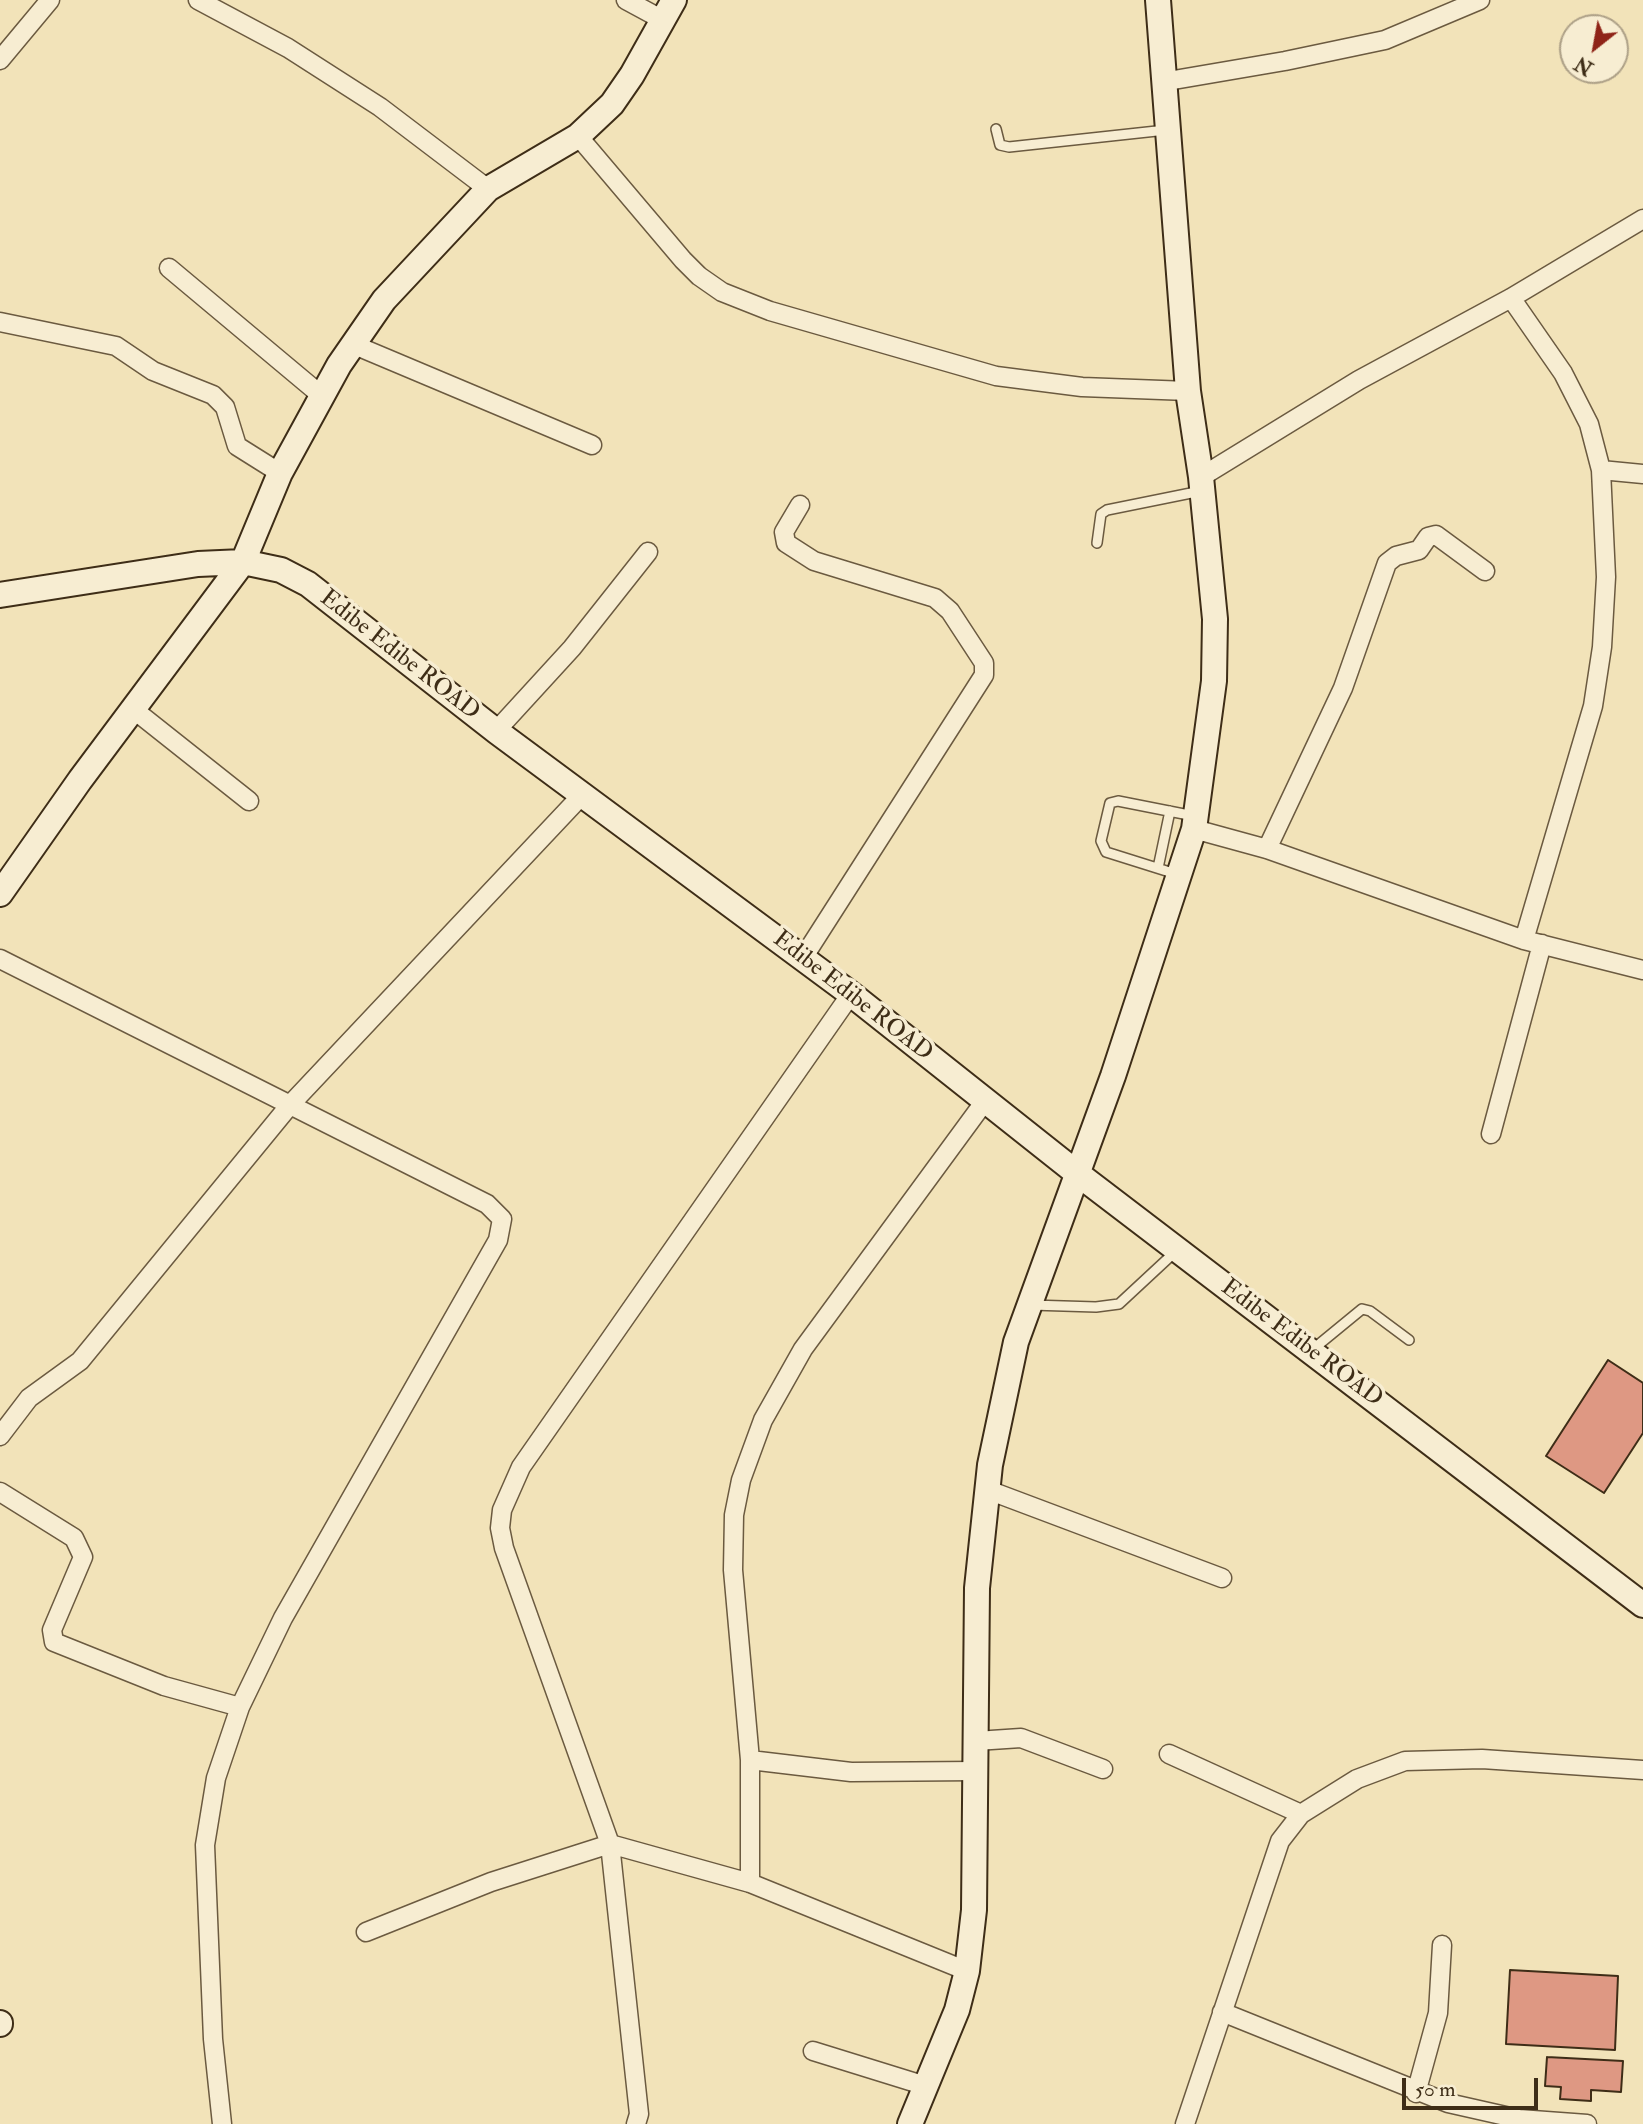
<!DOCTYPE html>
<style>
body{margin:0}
#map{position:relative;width:1643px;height:2124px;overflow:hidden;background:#f2e3b9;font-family:"IM FELL Double Pica",serif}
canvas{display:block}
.north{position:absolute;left:1559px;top:14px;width:70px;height:70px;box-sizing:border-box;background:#f7edd2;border:2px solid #ada087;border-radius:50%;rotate:211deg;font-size:19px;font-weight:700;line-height:28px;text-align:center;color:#3e2d17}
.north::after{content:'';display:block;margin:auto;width:24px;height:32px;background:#8f2418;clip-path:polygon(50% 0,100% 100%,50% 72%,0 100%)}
.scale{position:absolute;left:1402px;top:2078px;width:136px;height:32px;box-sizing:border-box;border:4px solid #3e2d17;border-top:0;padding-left:9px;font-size:21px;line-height:24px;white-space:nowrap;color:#3e2d17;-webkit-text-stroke:5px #f7edd2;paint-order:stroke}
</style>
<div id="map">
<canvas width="1643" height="2124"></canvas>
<div class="north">N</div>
<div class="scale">50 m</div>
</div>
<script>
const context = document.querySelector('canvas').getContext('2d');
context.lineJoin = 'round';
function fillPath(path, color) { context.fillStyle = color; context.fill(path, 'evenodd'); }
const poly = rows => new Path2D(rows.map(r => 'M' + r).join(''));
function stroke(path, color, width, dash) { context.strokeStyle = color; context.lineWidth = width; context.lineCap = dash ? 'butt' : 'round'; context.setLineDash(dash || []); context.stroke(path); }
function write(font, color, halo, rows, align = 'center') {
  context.font = font + ' "IM FELL Double Pica",serif'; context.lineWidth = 7; context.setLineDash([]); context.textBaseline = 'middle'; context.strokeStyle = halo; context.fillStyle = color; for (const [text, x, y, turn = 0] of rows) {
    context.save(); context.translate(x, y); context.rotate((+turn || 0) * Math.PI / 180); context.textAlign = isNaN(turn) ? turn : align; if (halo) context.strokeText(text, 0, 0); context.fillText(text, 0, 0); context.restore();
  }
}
const building = poly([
 [1608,1360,1643,1383,1643,1433,1604,1493,1546,1456,1608,1360],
 [1510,1970,1618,1976,1615,2050,1506,2044,1510,1970],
 [1547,2057,1623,2061,1621,2092,1591,2090,1591,2101,1560,2099,1561,2087,1545,2086,1547,2057]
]);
fillPath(building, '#de9883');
stroke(building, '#3e2d17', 2);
const lane = poly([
 [996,129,1000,145,1009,147,1166,130],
 [1097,543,1101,514,1107,510,1201,491],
 [1158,868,1170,811],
 [1176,874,1106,852,1101,841,1110,803,1118,801,1194,816],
 [1031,1305,1096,1307,1119,1304,1175,1252],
 [1312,1350,1362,1309,1370,1311,1409,1340]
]);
const street = poly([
 [198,0,288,48,380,107,488,189],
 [626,0,663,20],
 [0,60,50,0],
 [1162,82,1285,61,1385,40,1480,0],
 [578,136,683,260,699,276,722,292,770,311,996,376,1082,387,1188,391],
 [169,268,322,396],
 [1511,298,1563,373,1589,424,1601,470,1606,577,1602,647,1593,706,1524,940],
 [0,322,116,346,153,371,213,395,225,407,237,446,280,473],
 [352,344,592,445],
 [1601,470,1643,474],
 [1201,477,1359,380,1511,298,1643,219],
 [800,505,784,532,786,543,814,561,935,598,950,611,984,663,984,675,803,958],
 [133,709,249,801],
 [496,731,572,648,648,552],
 [1194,829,1267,849,1524,940,1643,970],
 [1267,849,1343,688,1387,563,1396,556,1419,550,1428,537,1436,535,1485,571],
 [0,959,487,1204,502,1219,498,1240,283,1618,240,1707,216,1778,205,1845,213,2039,222,2124],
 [1491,1134,1542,944],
 [0,1436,29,1398,80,1361,289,1106,582,795],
 [988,1490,1222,1578],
 [0,1492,74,1538,83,1557,52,1630,54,1642,164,1686,240,1707],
 [976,1741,1021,1738,1103,1769],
 [1169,1754,1301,1814],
 [750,1760,851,1772,976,1771],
 [750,1883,750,1760,733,1570,734,1515,741,1480,763,1420,803,1349,985,1101],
 [366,1932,491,1882,610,1844,750,1883,967,1971],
 [1222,2012,1448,2103,1519,2119,1587,2124],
 [813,2051,926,2086],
 [1416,2093,1438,2013,1442,1945],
 [636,2124,639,2114,610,1844,504,1548,500,1528,502,1510,521,1467,851,994],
 [1185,2124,1280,1841,1301,1814,1357,1779,1405,1761,1482,1759,1643,1770]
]);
const secondary = poly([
 [0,595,198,564,243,562,281,570,308,584,496,731,851,994,1078,1174,1643,1605],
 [0,894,80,780,243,562,280,473,339,365,384,300,488,189,578,136,612,104,632,75,674,0],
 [0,2023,0,2024],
 [910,2124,957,2010,967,1971,974,1910,977,1588,990,1465,1016,1342,1113,1076,1194,829,1214,681,1215,619,1201,477,1188,391,1158,0]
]);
stroke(lane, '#6b5a40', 12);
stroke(street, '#6b5a40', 21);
stroke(secondary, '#3e2d17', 28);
stroke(lane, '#f7edd2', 9);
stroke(street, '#f7edd2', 18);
stroke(secondary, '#f7edd2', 24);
write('24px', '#3e2d17', '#f7edd2', [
 ["Edibe Edibe ROAD",399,656,38],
 ["Edibe Edibe ROAD",852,997,38],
 ["Edibe Edibe ROAD",1301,1344,37]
]);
</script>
